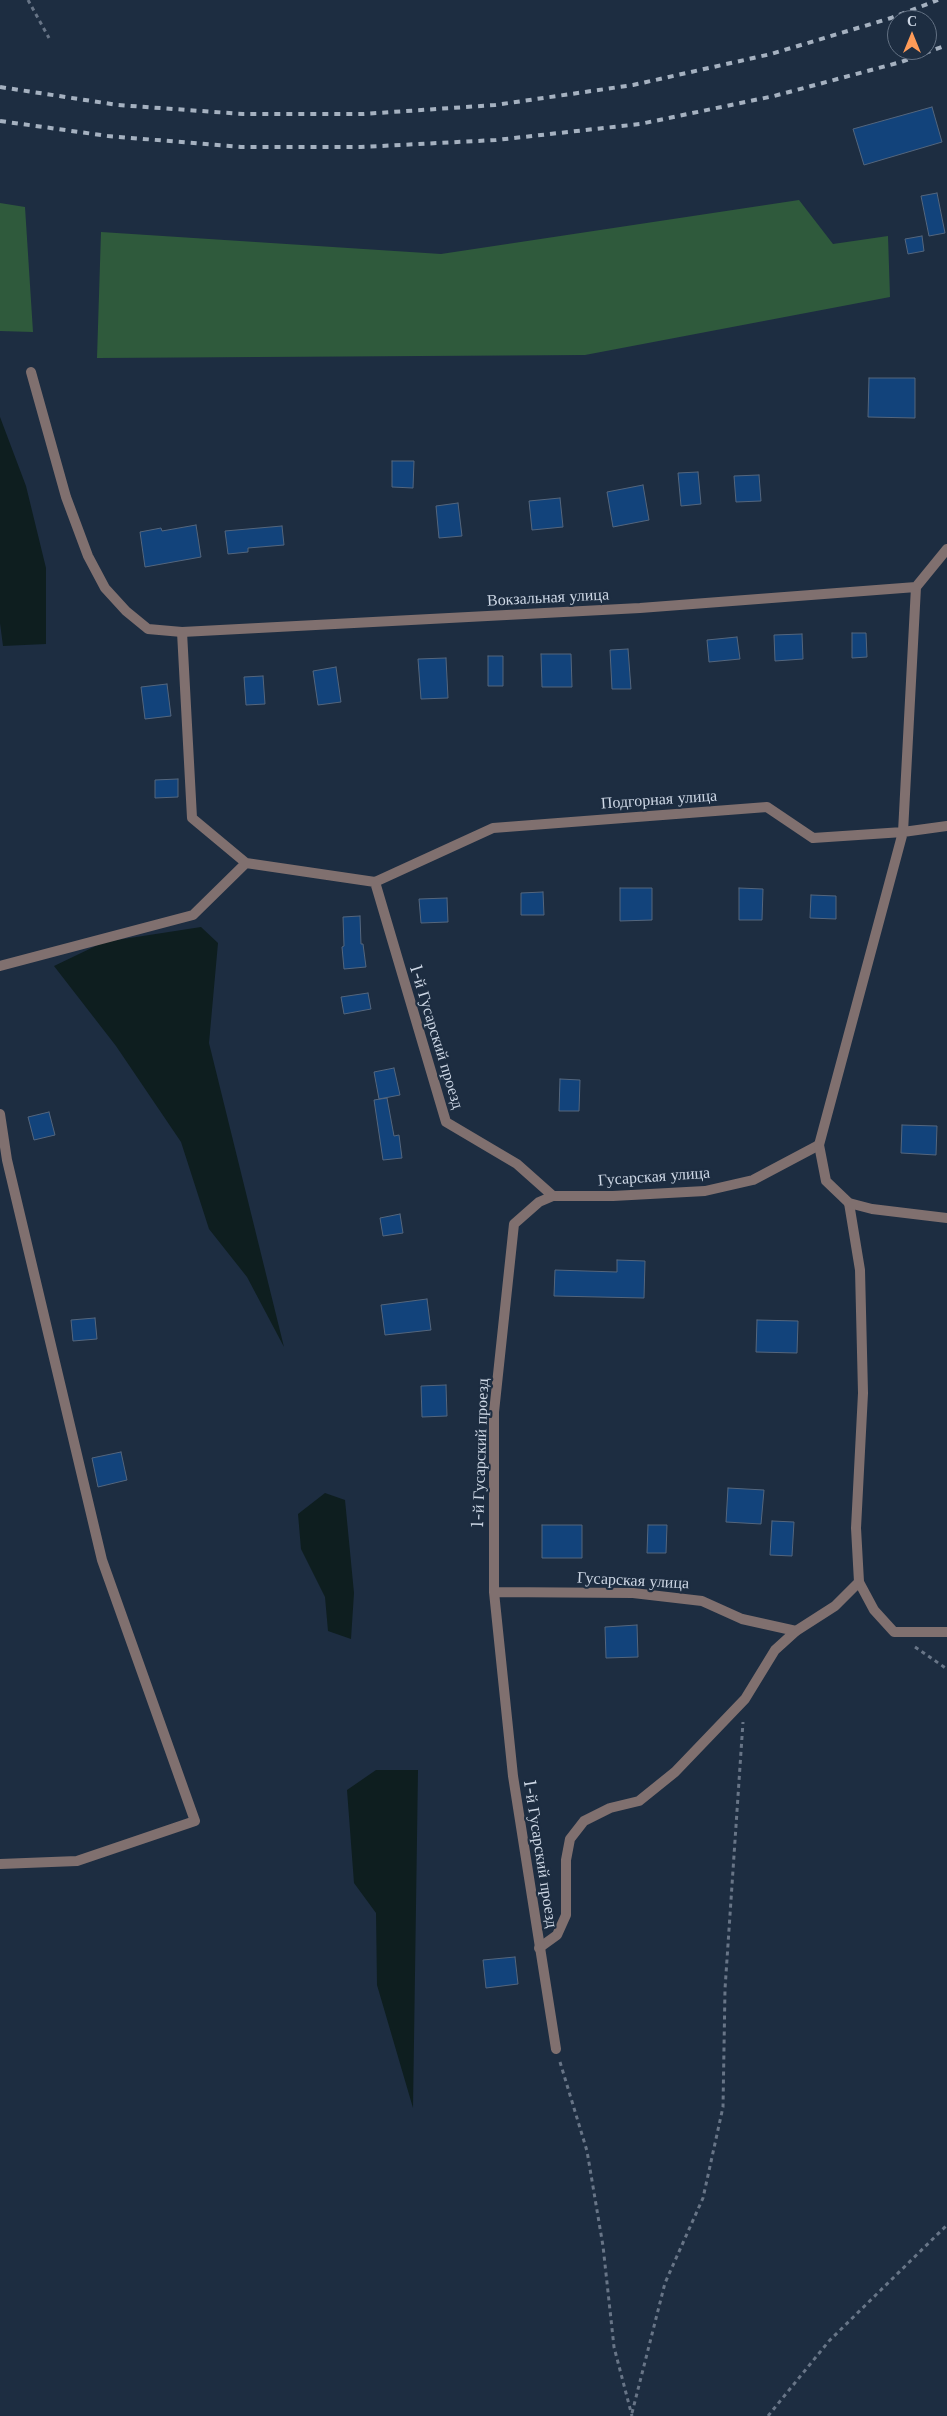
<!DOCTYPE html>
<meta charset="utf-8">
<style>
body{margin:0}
#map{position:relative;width:947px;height:2416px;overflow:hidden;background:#1d2d41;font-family:"Libre Baskerville",serif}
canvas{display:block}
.north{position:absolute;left:887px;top:10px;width:50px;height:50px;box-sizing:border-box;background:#1d2d41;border:1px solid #637183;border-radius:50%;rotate:0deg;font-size:14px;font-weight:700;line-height:20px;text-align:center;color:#cdd7e5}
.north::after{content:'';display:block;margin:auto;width:18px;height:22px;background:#fe9b58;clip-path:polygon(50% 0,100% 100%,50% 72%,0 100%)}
</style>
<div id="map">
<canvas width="947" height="2416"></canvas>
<div class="north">С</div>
</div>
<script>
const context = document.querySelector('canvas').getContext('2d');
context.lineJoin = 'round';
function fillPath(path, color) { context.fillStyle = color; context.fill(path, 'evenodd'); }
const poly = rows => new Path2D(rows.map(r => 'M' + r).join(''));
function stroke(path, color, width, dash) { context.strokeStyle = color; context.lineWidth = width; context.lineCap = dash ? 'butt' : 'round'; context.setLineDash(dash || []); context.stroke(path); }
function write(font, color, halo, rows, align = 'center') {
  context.font = font + ' "Libre Baskerville",serif'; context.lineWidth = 4.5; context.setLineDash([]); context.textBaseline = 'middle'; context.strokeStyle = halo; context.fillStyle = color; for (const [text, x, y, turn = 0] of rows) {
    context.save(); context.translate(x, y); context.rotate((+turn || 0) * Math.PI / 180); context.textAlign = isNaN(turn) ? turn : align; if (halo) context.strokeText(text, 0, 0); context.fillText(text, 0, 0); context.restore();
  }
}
fillPath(poly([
 [799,200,833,244,888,236,890,297,585,355,97,358,101,232,441,254],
 [0,203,25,207,33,332,0,331]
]), '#2f5a3c');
fillPath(poly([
 [0,417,26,486,46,568,46,644,3,646,0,623],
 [201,927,218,943,209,1043,284,1347,247,1277,209,1229,181,1142,116,1046,54,966,104,942],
 [325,1493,345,1500,354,1593,351,1639,328,1631,325,1597,301,1549,298,1514],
 [376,1770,418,1770,413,2108,377,1985,376,1913,354,1883,347,1790]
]), '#0e1e1f');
const building = poly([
 [932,107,942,142,864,165,853,129,932,107],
 [937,193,945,233,929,236,921,196,937,193],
 [922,236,924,251,908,254,905,239,922,236],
 [869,378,915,378,915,418,868,417,869,378],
 [392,461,414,461,413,488,392,487,392,461],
 [698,472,701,504,681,506,678,473,698,472],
 [759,475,761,501,736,502,734,476,759,475],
 [643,485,649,520,613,527,607,492,643,485],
 [560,498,563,527,532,530,529,501,560,498],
 [458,503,462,536,439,538,436,506,458,503],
 [196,525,201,557,145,567,140,532,161,528,162,531,196,525],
 [282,526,284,545,248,548,248,552,228,554,225,531,282,526],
 [852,633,866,633,867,657,852,658,852,633],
 [802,634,803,659,775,661,774,635,802,634],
 [737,637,740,659,709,662,707,640,737,637],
 [628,649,631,689,612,689,610,650,628,649],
 [541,654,571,654,572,687,542,687,541,654],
 [488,656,503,656,503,686,488,686,488,656],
 [446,658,448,698,421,699,418,659,446,658],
 [336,667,341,702,318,705,313,671,336,667],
 [263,676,265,704,246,705,244,677,263,676],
 [167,684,171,716,145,719,141,687,167,684],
 [178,779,178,797,155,798,155,780,178,779],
 [620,888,652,888,652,920,620,921,620,888],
 [739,888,763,889,762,920,739,920,739,888],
 [543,892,544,915,521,915,521,893,543,892],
 [811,895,836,896,836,919,810,918,811,895],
 [447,898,448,922,421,923,419,899,447,898],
 [360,916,361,944,363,944,366,967,344,969,342,947,344,946,343,917,360,916],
 [368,993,371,1009,344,1014,341,997,368,993],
 [394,1068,400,1095,379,1099,374,1072,394,1068],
 [560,1079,580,1080,579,1111,559,1111,560,1079],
 [387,1098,394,1136,399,1135,402,1158,383,1160,374,1100,387,1098],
 [49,1112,55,1135,34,1140,28,1117,49,1112],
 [902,1125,937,1126,936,1155,901,1153,902,1125],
 [400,1214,403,1233,383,1236,380,1218,400,1214],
 [617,1260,645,1261,644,1298,554,1296,555,1270,617,1272,617,1260],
 [427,1299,431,1330,385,1335,381,1305,427,1299],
 [95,1318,97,1339,73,1341,71,1320,95,1318],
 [757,1320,798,1321,797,1353,756,1352,757,1320],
 [446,1385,447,1416,422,1417,421,1386,446,1385],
 [121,1452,127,1480,98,1487,92,1458,121,1452],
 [728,1488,764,1490,761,1524,726,1522,728,1488],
 [772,1521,794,1522,792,1556,770,1555,772,1521],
 [542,1525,582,1525,582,1558,542,1558,542,1525],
 [648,1525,667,1525,666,1553,647,1553,648,1525],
 [637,1625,638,1657,606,1658,605,1627,637,1625],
 [515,1957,518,1984,486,1988,483,1960,515,1957]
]);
fillPath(building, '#12437b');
stroke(building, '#54667d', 1);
stroke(poly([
 [28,0,49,38],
 [915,1647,947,1669],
 [560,2062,587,2151,603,2246,614,2347,632,2416],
 [632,2413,665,2283,703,2198,723,2107,725,1989,743,1722],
 [768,2416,829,2341,947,2225]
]), '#687587', 3, [4, 4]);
stroke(poly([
 [31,372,66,497,88,556,105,588,126,611,148,629,182,632],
 [553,1196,613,1196,705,1191,753,1180,819,1145],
 [539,1948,557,1935,566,1915,566,1860,570,1839,584,1821,610,1808,639,1801,675,1772,745,1699,775,1650,796,1631,835,1606,859,1582,856,1528,863,1393,860,1270,849,1203]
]), '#80706f', 10);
stroke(poly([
 [947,549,916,587,903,832,819,1145,826,1181,849,1203,872,1209,947,1218],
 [375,882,446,1122,517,1164,553,1196,539,1202,514,1224,494,1412,494,1592,513,1776,556,2049],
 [375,882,246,863,192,818,182,632,640,608,916,587],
 [375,882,493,828,767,807,813,838,903,832,947,826],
 [0,966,193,915,246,863],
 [0,1114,7,1160,102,1560,195,1821,77,1861,0,1864],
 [859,1582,874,1610,894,1632,947,1632],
 [494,1592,633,1593,702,1601,742,1619,796,1631]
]), '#80706f', 10);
stroke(poly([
 [0,87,118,105,243,114,363,114,495,105,633,85,771,54,891,18,938,0],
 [0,121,108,136,241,147,361,147,496,140,640,124,774,96,901,62,947,45]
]), '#a5b1c0', 4, [6, 6]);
write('16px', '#cdd7e5', '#1d2d41', [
 ["Вокзальная улица",548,598,-3],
 ["Подгорная улица",659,800,-4],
 ["1-й Гусарский проезд",436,1037,73],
 ["Гусарская улица",654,1177,-4],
 ["1-й Гусарский проезд",481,1453,-88],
 ["Гусарская улица",633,1581,3],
 ["1-й Гусарский проезд",540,1854,81]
]);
</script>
